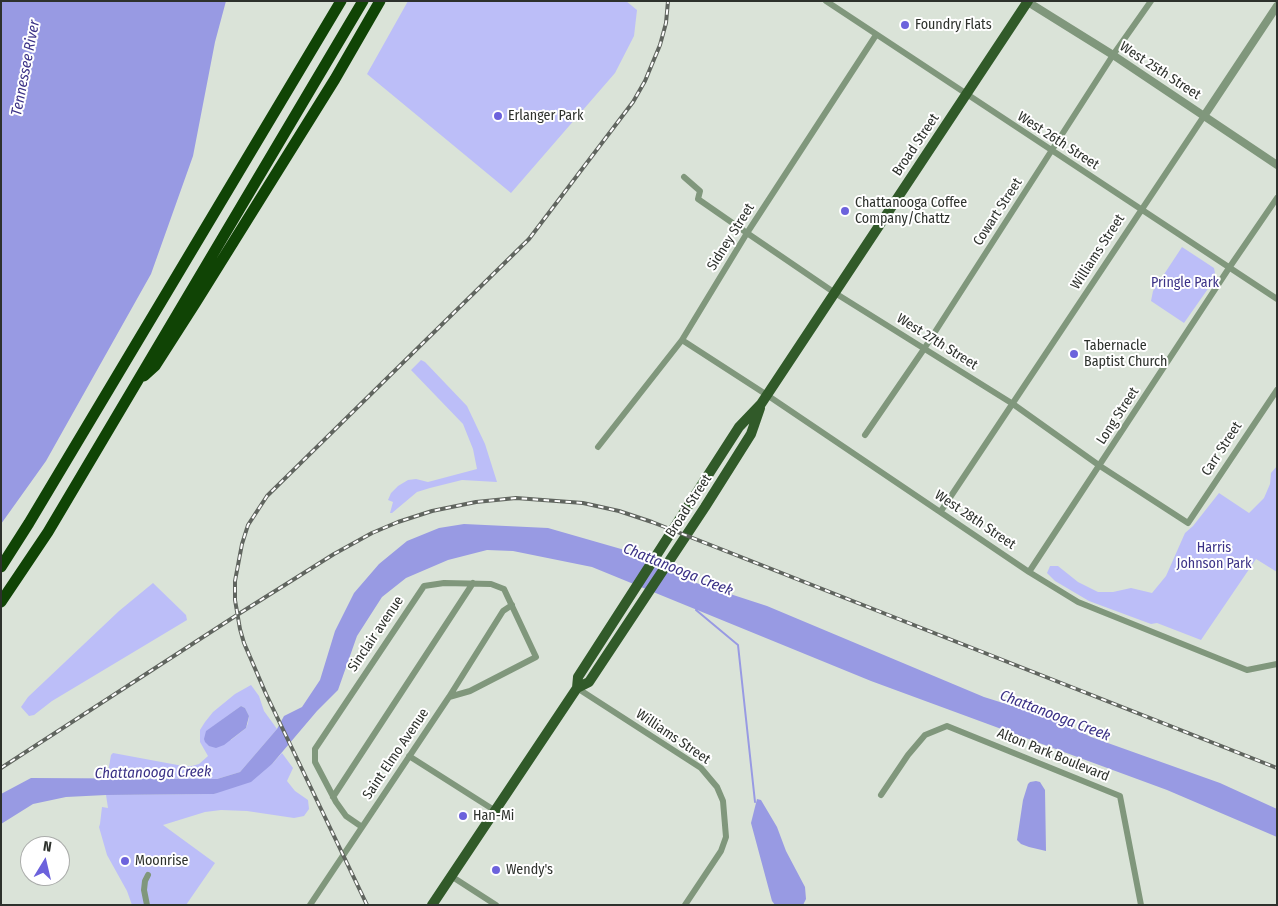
<!DOCTYPE html>
<style>
body{margin:0}
#map{position:relative;width:1278px;height:906px;overflow:hidden;background:#dae3d8;font-family:"Fira Sans Condensed",sans-serif}
canvas{display:block}
.frame{position:absolute;inset:0;border:2px solid #2d312c;pointer-events:none}
.north{position:absolute;left:20px;top:836px;width:50px;height:50px;box-sizing:border-box;background:#fff;border:1px solid #abadab;border-radius:50%;rotate:9deg;font-size:14px;font-weight:700;line-height:20px;text-align:center;color:#2d312c}
.north::after{content:'';display:block;margin:auto;width:18px;height:22px;background:#6c62dc;clip-path:polygon(50% 0,100% 100%,50% 72%,0 100%)}
</style>
<div id="map">
<canvas width="1278" height="906"></canvas>
<div class="frame"></div>
<div class="north">N</div>
</div>
<script>
const context = document.querySelector('canvas').getContext('2d');
context.lineJoin = 'round';
function fillPath(path, color) { context.fillStyle = color; context.fill(path, 'evenodd'); }
const poly = rows => new Path2D(rows.map(r => 'M' + r).join(''));
function stroke(path, color, width, dash) { context.strokeStyle = color; context.lineWidth = width; context.lineCap = dash ? 'butt' : 'round'; context.setLineDash(dash || []); context.stroke(path); }
function write(font, color, halo, rows, align = 'center') {
  context.font = font + ' "Fira Sans Condensed",sans-serif'; context.lineWidth = 4; context.setLineDash([]); context.textBaseline = 'middle'; context.strokeStyle = halo; context.fillStyle = color; for (const [text, x, y, turn = 0] of rows) {
    context.save(); context.translate(x, y); context.rotate((+turn || 0) * Math.PI / 180); context.textAlign = isNaN(turn) ? turn : align; if (halo) context.strokeText(text, 0, 0); context.fillText(text, 0, 0); context.restore();
  }
}
fillPath(poly([
 [408,1,626,1,637,10,634,36,615,73,511,193,367,74],
 [1182,247,1214,268,1215,273,1212,283,1184,323,1151,301,1153,291],
 [421,360,425,362,467,406,485,444,497,482,462,480,430,488,417,492,392,513,390,513,393,502,388,500,391,493,398,486,408,480,416,479,428,482,477,469,473,449,463,424,411,370],
 [1277,466,1277,572,1256,559,1201,640,1157,623,1151,624,1089,601,1055,581,1047,573,1050,566,1058,566,1078,582,1098,592,1113,592,1131,588,1152,593,1166,576,1185,533,1193,526,1219,493,1249,513,1264,498,1270,484,1271,473],
 [153,583,186,615,187,620,52,701,34,715,29,716,21,707,28,697,119,611],
 [251,685,259,696,264,711,277,729,240,772,217,779,107,778,111,755,113,753,183,766,192,766,199,764,208,756,200,742,200,730,205,722,213,712,235,694],
 [241,706,245,708,249,716,248,723,246,728,231,740,207,731],
 [282,753,293,768,287,781,295,791,308,800,309,809,304,816,294,818,247,811,221,810,205,812,163,825,215,863,186,905,132,905,127,891,107,855,99,827,100,824,102,807,108,808,106,795,214,794,272,764]
]), '#bcbef8');
fillPath(poly([
 [1,1,226,1,215,42,193,156,151,274,46,461,1,524],
 [464,524,548,528,642,555,681,578,767,606,984,697,1057,720,1091,737,1220,783,1277,809,1277,837,1167,790,871,681,592,567,513,551,487,550,448,560,406,578,382,597,357,636,338,690,317,711,272,764,251,782,214,794,106,795,66,797,33,804,1,824,1,794,31,778,217,779,240,772,277,729,284,716,302,707,320,680,335,631,354,593,379,564,407,541,439,528],
 [241,706,245,708,249,716,246,728,224,745,216,748,209,746,205,742,204,739,206,731],
 [1036,781,1040,782,1045,790,1046,851,1029,847,1021,844,1017,840,1023,800,1028,784,1030,782],
 [757,799,761,800,777,827,786,851,805,887,806,899,803,905,775,905,772,901,751,823]
]), '#989ae3');
stroke(poly([
 [697,607,696,610,738,645,755,802]
]), '#989ae3', 2);
stroke(poly([
 [826,1,1277,299],
 [684,177,700,191,698,199,747,233,835,293,1013,404,1100,466,1188,523,1277,390],
 [682,340,767,395,1029,572,1078,602,1247,670,1277,664],
 [865,435,924,349,1113,55,1151,1],
 [598,447,682,340,747,233,876,35],
 [941,511,1204,116],
 [1029,572,1229,268,1277,198],
 [577,688,701,768,717,787,723,801,726,837,721,851,685,905],
 [449,697,503,611,512,605],
 [409,756,494,810],
 [881,795,908,755,925,735,947,726,1120,796,1141,905],
 [333,797,473,583],
 [451,876,496,905],
 [147,905,144,890,145,881,148,875],
 [310,905,449,697,470,691,536,657,504,589,491,584,444,583,424,586,315,749,315,762,336,802,346,816,362,827]
]), '#80977c', 6);
stroke(poly([
 [1028,2,1113,55,1277,165],
 [1204,116,1277,6]
]), '#80977c', 8);
stroke(poly([
 [577,688,578,677,739,427,761,404,1028,1],
 [432,905,577,688,589,682,705,507,751,434,760,408]
]), '#315a29', 10);
stroke(poly([
 [144,376,155,366,196,302,335,79,380,1],
 [1,567,29,523,341,1],
 [1,602,48,532,363,1]
]), '#104405', 11);
const rail = poly([
 [1,768,237,615,334,554,372,533,398,522,432,511,476,502,516,498,583,503,619,511,652,522,1277,768],
 [367,905,266,694,244,643,240,629,235,600,235,581,242,544,248,525,267,496,529,239,633,102,645,81,660,45,666,23,668,1]
]);
stroke(rail, '#60655f', 4);
stroke(rail, '#fff', 2, [5.5]);
for (const [x, y, r, color] of [
 [905,25,5,"#6c62dc"],
 [498,116,5,"#6c62dc"],
 [845,211,5,"#6c62dc"],
 [1074,354,5,"#6c62dc"],
 [463,816,5,"#6c62dc"],
 [125,861,5,"#6c62dc"],
 [496,870,5,"#6c62dc"]
]) { const dot = new Path2D(); dot.arc(x, y, r, 0, 2 * Math.PI); context.fillStyle = color; context.fill(dot); stroke(dot, '#fff', 2); }
write('14px', '#2d312c', '#fff', [
 ["Foundry Flats",915,25],
 ["Erlanger Park",508,116],
 ["Chattanooga Coffee",855,203],
 ["Company/Chattz",855,219],
 ["Tabernacle",1084,346],
 ["Baptist Church",1084,362],
 ["Han-Mi",473,816],
 ["Moonrise",135,861],
 ["Wendy's",506,870]
], 'left');
write('14px', '#2d312c', '#fff', [
 ["West 25th Street",1160,71,33],
 ["West 26th Street",1058,141,33],
 ["Broad Street",916,145,-56],
 ["Cowart Street",998,212,-57],
 ["Sidney Street",731,237,-58],
 ["Williams Street",1098,252,-57],
 ["West 27th Street",937,342,32],
 ["Long Street",1118,416,-57],
 ["Carr Street",1222,449,-57],
 ["Broad Street",689,506,-57],
 ["West 28th Street",975,520,34],
 ["Sinclair avenue",376,634,-56],
 ["Williams Street",673,737,34],
 ["Saint Elmo Avenue",396,754,-56],
 ["Alton Park Boulevard",1053,755,22]
]);
write('14px', '#3c3388', '#fff', [
 ["Pringle Park",1185,283],
 ["Harris",1214,548],
 ["Johnson Park",1214,564]
]);
write('italic 15px', '#3a3186', '#fff', [
 ["Tennessee River",26,68,-79],
 ["Chattanooga Creek",678,570,22],
 ["Chattanooga Creek",1055,716,21],
 ["Chattanooga Creek",153,773,-1]
]);
</script>
